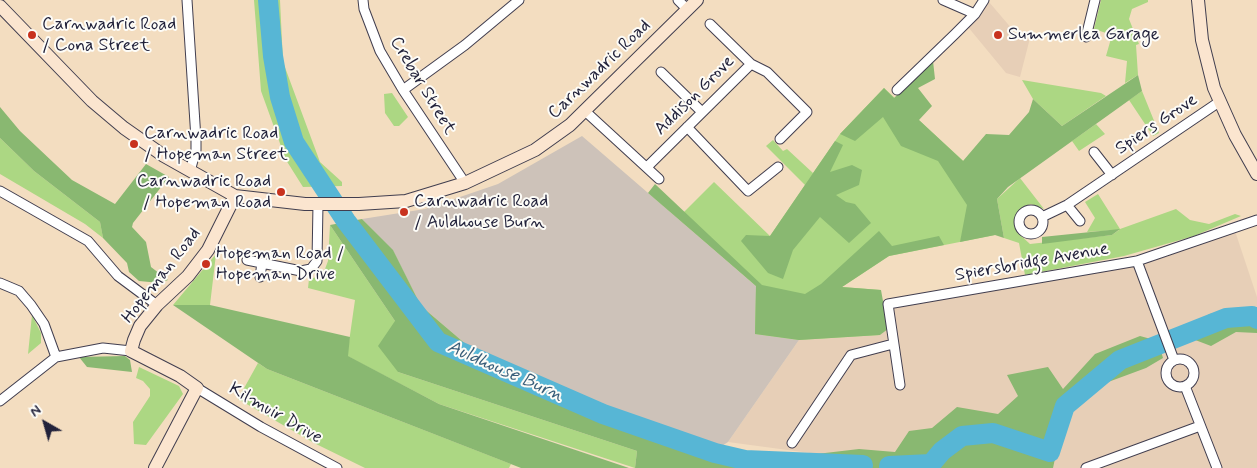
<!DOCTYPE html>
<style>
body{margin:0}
#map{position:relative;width:1257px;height:468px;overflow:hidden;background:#f3ddc0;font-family:Mynerve,sans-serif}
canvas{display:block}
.north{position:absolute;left:20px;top:398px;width:50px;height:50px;-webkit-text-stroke:4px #fdfcf7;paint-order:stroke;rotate:322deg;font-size:14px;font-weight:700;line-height:20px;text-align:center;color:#22223b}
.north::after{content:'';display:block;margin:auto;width:18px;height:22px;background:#22223b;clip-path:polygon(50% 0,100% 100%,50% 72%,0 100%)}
</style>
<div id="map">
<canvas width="1257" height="468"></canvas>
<div class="north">N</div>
</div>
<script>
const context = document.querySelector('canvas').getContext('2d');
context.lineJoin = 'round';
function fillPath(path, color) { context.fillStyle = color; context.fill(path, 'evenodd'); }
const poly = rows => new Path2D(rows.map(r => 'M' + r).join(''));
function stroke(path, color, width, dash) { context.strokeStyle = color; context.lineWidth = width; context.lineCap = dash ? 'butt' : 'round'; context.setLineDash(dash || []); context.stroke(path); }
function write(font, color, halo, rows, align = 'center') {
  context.font = font + ' Mynerve,sans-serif'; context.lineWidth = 4; context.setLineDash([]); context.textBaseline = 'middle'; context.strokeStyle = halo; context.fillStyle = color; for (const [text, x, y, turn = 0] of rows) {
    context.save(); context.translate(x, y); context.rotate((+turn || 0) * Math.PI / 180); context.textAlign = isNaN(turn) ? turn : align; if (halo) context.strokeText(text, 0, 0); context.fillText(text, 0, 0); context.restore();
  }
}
fillPath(poly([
 [989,2,1019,37,1030,38,1020,77,1006,73,968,27],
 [1234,228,1257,297,1257,468,895,468,810,453,728,442,799,340,880,335,888,329,886,306,1139,261]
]), '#e7cfb7');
fillPath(poly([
 [582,136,756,286,756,334,799,340,728,442,714,451,468,346,421,306,393,251,362,219,425,209,498,184]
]), '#cdc2b9');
fillPath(poly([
 [254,0,280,0,283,62,320,162,342,182,342,186,303,187,286,160,261,91],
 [1101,0,1148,0,1148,2,1132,9,1129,19,1139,44,1136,45,1138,75,1125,83,1127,61,1106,56,1112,35,1094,29],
 [1022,80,1101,93,1106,96,1062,126,1033,99],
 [884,88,983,179,995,235,889,256,842,287,881,290,880,335,799,340,755,334,756,286,678,218,714,182,770,236,805,185,766,146,773,140,783,151,787,149,813,173,840,134],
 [1142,91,1159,133,1153,136,1129,100],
 [392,93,408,117,399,126,394,126,385,113,384,94],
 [1096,124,1105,134,1079,151,1072,141],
 [0,138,34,171,100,222,103,238,85,224,0,174],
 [1020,178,1044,209,1031,204,1023,207,1016,215,1015,226,1018,233,1030,244,1112,235,1119,230,1087,232,1095,218,1085,202,1098,194,1120,229,1176,209,1190,220,1209,224,1235,214,1241,216,1194,236,1124,256,1025,275,1019,243,1004,238,997,199],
 [330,225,395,321,398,372,637,451,635,468,439,404,347,356,355,300,308,288,309,279,317,277,325,269,328,261],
 [216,254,210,305,173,305],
 [32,315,41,333,41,343,28,354],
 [258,363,267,369,511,464,509,468,365,468,314,443,238,399],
 [139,367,179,386,183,394,146,445,134,444,133,422,150,396,150,389,143,381,136,378]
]), '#acd783');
fillPath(poly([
 [933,61,935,79,918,88,932,106,919,120,963,161,986,134,1009,135,1029,112,1033,99,1062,126,1138,75,1142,91,1008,187,997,199,1004,238,995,235,960,242,967,205,938,161,901,146,883,117,855,141,840,134,884,88,894,98],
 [0,107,20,131,72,180,115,204,146,164,169,177,133,223,132,227,146,242,151,267,168,280,160,283,139,281,129,272,127,263,103,238,100,222,34,171,0,138],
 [835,141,843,145,830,172,852,165,862,170,859,185,836,195,846,202,855,204,871,223,849,243,820,217,793,250,783,279,768,273,741,241,746,235,770,236],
 [655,184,762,285,805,294,821,284,879,231,892,246,939,236,944,245,889,256,842,287,881,290,888,329,880,335,799,340,755,334,756,286,648,193],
 [362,219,393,250,421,306,468,346,714,451,808,455,859,449,895,452,909,431,932,428,957,407,998,414,1018,396,1007,375,1048,367,1063,389,1095,354,1140,336,1158,341,1163,358,1146,368,1092,388,1063,421,1053,468,635,468,637,451,398,372,378,346,395,321,330,225],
 [1120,229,1112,235,1042,244,1042,237],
 [173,305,210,305,350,337,348,356,439,404,629,468,521,468,267,369],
 [1257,307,1257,333,1236,332,1211,346,1190,338,1209,314],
 [125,356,130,360,132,372,87,367,79,357]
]), '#89b871');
stroke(poly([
 [268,0,273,56,280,97,294,142,346,221,438,342,603,414,715,453,745,460,863,465],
 [889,466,931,464,942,451,962,436,993,433,1050,452,1065,406,1120,360,1226,318,1252,316,1257,319]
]), '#57b6d5', 20);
const street = poly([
 [187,0,196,139,196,150,190,171],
 [363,0,364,9,380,51,403,90,465,183],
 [678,0,688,10],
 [943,0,975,14],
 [710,24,751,64],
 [1086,37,1095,0],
 [661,72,702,112],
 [403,90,465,45,519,0],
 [897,90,955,34,975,14,984,0],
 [585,111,659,179],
 [687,127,748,191,778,167],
 [1094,152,1112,175],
 [647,167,751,64,767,72,807,112,780,139],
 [0,191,88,241,118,276,157,305],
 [1067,205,1080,221],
 '1019 222a12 12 0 1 1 24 0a12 12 0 1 1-24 0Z',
 [1042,217,1067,205,1219,102],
 [247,260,301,271,311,269,317,261,318,204],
 [1137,261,1174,360],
 [260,277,262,263],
 [0,283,19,291,31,305,44,324,56,357],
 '1166 373a14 14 0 1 1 28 0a14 14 0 1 1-28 0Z',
 [900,385,888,304,1137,261,1257,220],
 [1185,386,1217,468],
 [197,388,261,427,337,468],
 [0,401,56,357,103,348,131,351],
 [792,443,851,355,893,344],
 [1086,468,1200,426]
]);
const secondary = poly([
 [1198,0,1202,40,1214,88,1235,135,1257,174],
 [0,6,92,101,124,128,164,156,235,196,305,204,359,204,406,201,465,183,535,150,570,125,697,0],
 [155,468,197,388,180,376,131,351,134,340,140,326,157,305,188,276,208,250,235,196]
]);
stroke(street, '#413e4f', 11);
stroke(secondary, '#413e4f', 14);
stroke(street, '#fff', 9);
stroke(secondary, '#fbe5cf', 12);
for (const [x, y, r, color] of [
 [32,35,5,"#c8321e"],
 [998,35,5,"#c8321e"],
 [134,144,5,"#c8321e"],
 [281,192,5,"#c8321e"],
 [404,212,5,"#c8321e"],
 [206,264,5,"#c8321e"]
]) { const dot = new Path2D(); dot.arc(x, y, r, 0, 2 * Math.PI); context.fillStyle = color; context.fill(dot); stroke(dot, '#fdfcf7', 2); }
write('18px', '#22223b', '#fdfcf7', [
 ["Carnwadric Road",42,25],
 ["/ Cona Street",42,46],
 ["Summerlea Garage",1008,35],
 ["Carnwadric Road",144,134],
 ["/ Hopeman Street",144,155],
 ["Carnwadric Road",271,182,"right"],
 ["/ Hopeman Road",271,203,"right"],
 ["Carnwadric Road",414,202],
 ["/ Auldhouse Burn",414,223],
 ["Hopeman Road /",216,254],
 ["Hopeman Drive",216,275]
], 'left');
write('18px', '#22223b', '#fdfcf7', [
 ["Carnwadric Road",600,70,-44],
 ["Crebar Street",422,86,59],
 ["Addison Grove",695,96,-45],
 ["Spiers Grove",1157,125,-34],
 ["Spiersbridge Avenue",1032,263,-10],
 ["Hopeman Road",162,276,-52],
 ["Kilmuir Drive",275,414,30]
]);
write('italic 19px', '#375d79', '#fdfcf7', [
 ["Auldhouse Burn",505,372,24]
]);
</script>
